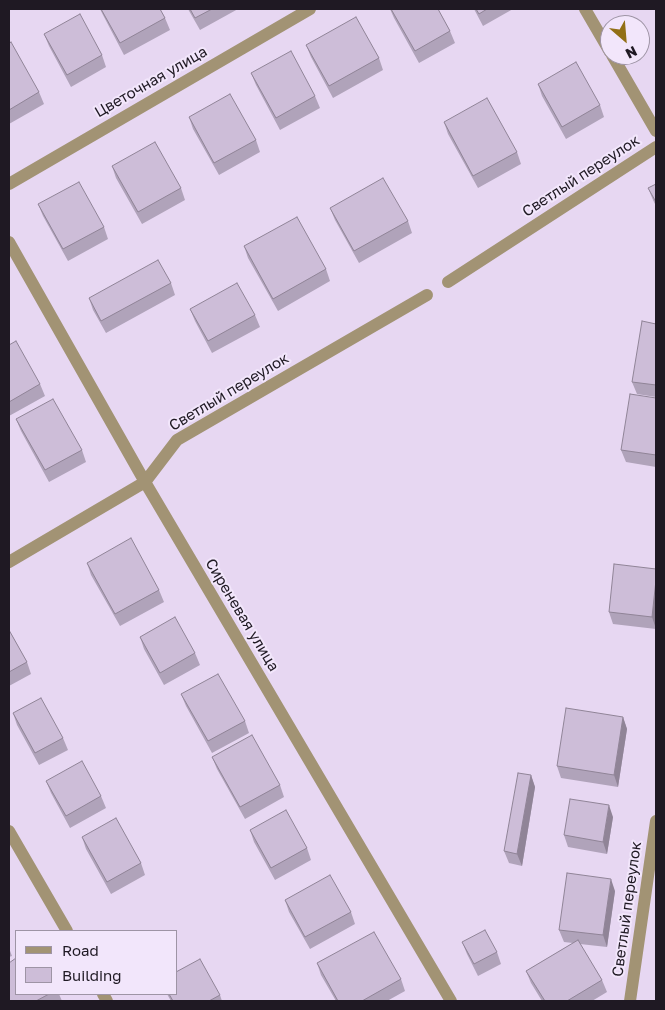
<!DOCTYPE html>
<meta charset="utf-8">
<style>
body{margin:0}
#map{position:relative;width:665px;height:1010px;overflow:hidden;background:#e7d7f2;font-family:"Golos Text",sans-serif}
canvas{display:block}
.frame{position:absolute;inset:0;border:10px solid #1f1923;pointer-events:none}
.legend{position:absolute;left:15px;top:930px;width:162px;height:65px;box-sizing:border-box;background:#f2e6fb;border:1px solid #9e94a5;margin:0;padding:6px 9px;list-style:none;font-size:15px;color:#1f1923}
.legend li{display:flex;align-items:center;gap:10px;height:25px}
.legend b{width:25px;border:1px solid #9e94a5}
.north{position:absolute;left:600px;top:15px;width:50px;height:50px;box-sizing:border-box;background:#f2e6fb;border:1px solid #9e94a5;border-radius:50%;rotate:153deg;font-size:14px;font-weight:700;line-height:20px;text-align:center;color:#1f1923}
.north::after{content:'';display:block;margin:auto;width:18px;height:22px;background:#926f16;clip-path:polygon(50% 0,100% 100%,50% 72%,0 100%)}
</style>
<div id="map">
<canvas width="665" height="1010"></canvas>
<div class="frame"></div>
<ul class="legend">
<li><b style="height:6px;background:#a29374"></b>Road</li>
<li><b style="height:14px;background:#cdbdd8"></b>Building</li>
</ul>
<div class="north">N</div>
</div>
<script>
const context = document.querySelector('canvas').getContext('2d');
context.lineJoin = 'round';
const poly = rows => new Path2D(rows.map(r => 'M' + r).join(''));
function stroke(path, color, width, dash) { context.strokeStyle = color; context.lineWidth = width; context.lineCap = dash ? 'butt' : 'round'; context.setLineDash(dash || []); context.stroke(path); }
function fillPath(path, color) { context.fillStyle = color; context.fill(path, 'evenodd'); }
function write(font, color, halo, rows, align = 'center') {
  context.font = font + ' "Golos Text",sans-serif'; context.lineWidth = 4; context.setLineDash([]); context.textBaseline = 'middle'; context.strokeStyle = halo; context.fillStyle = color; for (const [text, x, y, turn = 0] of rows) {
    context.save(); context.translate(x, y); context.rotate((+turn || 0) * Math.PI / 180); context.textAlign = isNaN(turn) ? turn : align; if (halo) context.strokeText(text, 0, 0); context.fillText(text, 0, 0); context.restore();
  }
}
stroke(poly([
 [585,9,610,52],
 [612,55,656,131],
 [9,184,310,9],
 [9,242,145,482,451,1001],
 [448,282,656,147],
 [9,562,145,482,177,440,427,295],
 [9,831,67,931],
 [103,994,107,1001],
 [630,1001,656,821]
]), '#a29374', 12);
fillPath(poly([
 [100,9,160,9,165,18,170,30,124,55,103,15],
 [188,9,238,9,200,30],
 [390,9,438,9,450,31,455,43,419,63,394,18],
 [474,9,513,9,483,26],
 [44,34,102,55,106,67,71,87,49,46],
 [9,44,39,92,44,104,9,124],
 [306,45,379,58,383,70,333,98,311,57],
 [251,73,315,96,320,108,280,130,256,85],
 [538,84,600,105,604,117,566,139,542,96],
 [189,117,256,140,260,152,219,175,193,129],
 [444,122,517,152,521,164,478,188,448,134],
 [112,166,181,188,185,200,142,224,116,178],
 [656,184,656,206,653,200,648,188],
 [38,204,104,227,108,239,68,261,43,216],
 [330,208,408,221,412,233,359,263,335,220],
 [244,246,326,269,330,281,278,311,248,258],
 [171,283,175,295,106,333,93,310,89,298],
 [190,309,255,315,260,327,212,353,195,321],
 [656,324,656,397,637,394,632,382],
 [9,345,40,384,45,396,9,416],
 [656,398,656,467,626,462,621,450],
 [16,419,82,450,86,462,49,482,21,431],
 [87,563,159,590,164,602,120,626,91,575],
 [656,569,656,629,613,624,609,612],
 [9,630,27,662,31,674,9,686],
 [140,637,195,653,200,665,164,685,144,649],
 [181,694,245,721,249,733,212,753,186,706],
 [13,713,63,738,68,750,39,765,17,725],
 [623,717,627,729,618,787,561,778,557,766],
 [212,757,280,785,284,797,245,819,217,769],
 [531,775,535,787,522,866,509,863,504,851],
 [46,781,101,796,106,808,70,828,51,793],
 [613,817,607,854,568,847,564,835],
 [250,830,307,848,311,860,275,880,254,842],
 [82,837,141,863,145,875,111,894,86,849],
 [615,891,607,947,580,944,602,980,607,992,592,1001,542,1001,531,983,526,971,573,943,564,942,559,930],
 [285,900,351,912,355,924,310,949,289,912],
 [462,942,497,952,501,964,478,976,467,954],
 [9,948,12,956,9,957],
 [317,963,401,979,405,991,387,1001,336,1001,321,975],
 [16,994,59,994,62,1001,9,1001],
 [167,994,220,995,222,1001,171,1001]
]), '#b0a3ba');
fillPath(poly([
 [656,580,656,629,652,617],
 [623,717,627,729,618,787,614,775],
 [531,775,535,787,522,866,517,854],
 [609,805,613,817,607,854,603,842],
 [611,879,615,891,607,947,603,935]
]), '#908497');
const building = poly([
 [101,9,160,9,165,18,120,43,101,9],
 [190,9,212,9,195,18,190,9],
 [391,9,438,9,450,31,415,51,391,9],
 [476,9,487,9,479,14,476,9],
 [80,14,102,55,67,75,44,34,80,14],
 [356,17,379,58,329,86,306,45,356,17],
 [11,42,39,92,9,110,9,44,11,42],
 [291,51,315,96,276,118,251,73,291,51],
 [576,62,600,105,562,127,538,84,576,62],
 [230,94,256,140,214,163,189,117,230,94],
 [487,98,517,152,473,176,444,122,487,98],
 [155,142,181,188,138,212,112,166,155,142],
 [383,178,408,221,354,251,330,208,383,178],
 [79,182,104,227,63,249,38,204,79,182],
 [656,184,656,202,648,188,656,184],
 [297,217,326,269,273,299,244,246,297,217],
 [158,260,171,283,101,321,89,298,158,260],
 [237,283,255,315,208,341,190,309,237,283],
 [642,321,656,324,656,385,632,382,642,321],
 [16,341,40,384,9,402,9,345,16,341],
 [630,394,656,398,656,455,621,450,630,394],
 [53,399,82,450,45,470,16,419,53,399],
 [131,538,159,590,115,614,87,563,131,538],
 [614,564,656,569,656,580,652,617,609,612,614,564],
 [175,617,195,653,160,673,140,637,175,617],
 [9,630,27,662,9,672,9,630],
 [218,674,245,721,208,741,181,694,218,674],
 [41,698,63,738,35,753,13,713,41,698],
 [566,708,623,717,614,775,557,766,566,708],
 [252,735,280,785,240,807,212,757,252,735],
 [82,761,101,796,66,816,46,781,82,761],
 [518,773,531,775,517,854,504,851,518,773],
 [570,799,609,805,603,842,564,835,570,799],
 [286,810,307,848,271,868,250,830,286,810],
 [116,818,141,863,107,882,82,837,116,818],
 [567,873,611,879,603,935,559,930,567,873],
 [330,875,351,912,305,937,285,900,330,875],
 [485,930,497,952,474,964,462,942,485,930],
 [374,932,401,979,362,1001,338,1001,317,963,374,932],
 [578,940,602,980,567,1001,545,1001,526,971,578,940],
 [16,958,16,994,49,994,36,1001,9,1001,9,963,16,958],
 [200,959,220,995,209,1001,173,1001,169,994,176,994,176,972,200,959]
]);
fillPath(building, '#cdbdd8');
stroke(building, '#908497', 1);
write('15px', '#1f1923', '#f2e6fb', [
 ["Цветочная улица",151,82,-30],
 ["Светлый переулок",581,176,-33],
 ["Светлый переулок",229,392,-31],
 ["Сиреневая улица",242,615,59],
 ["Светлый переулок",627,909,-82]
]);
</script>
